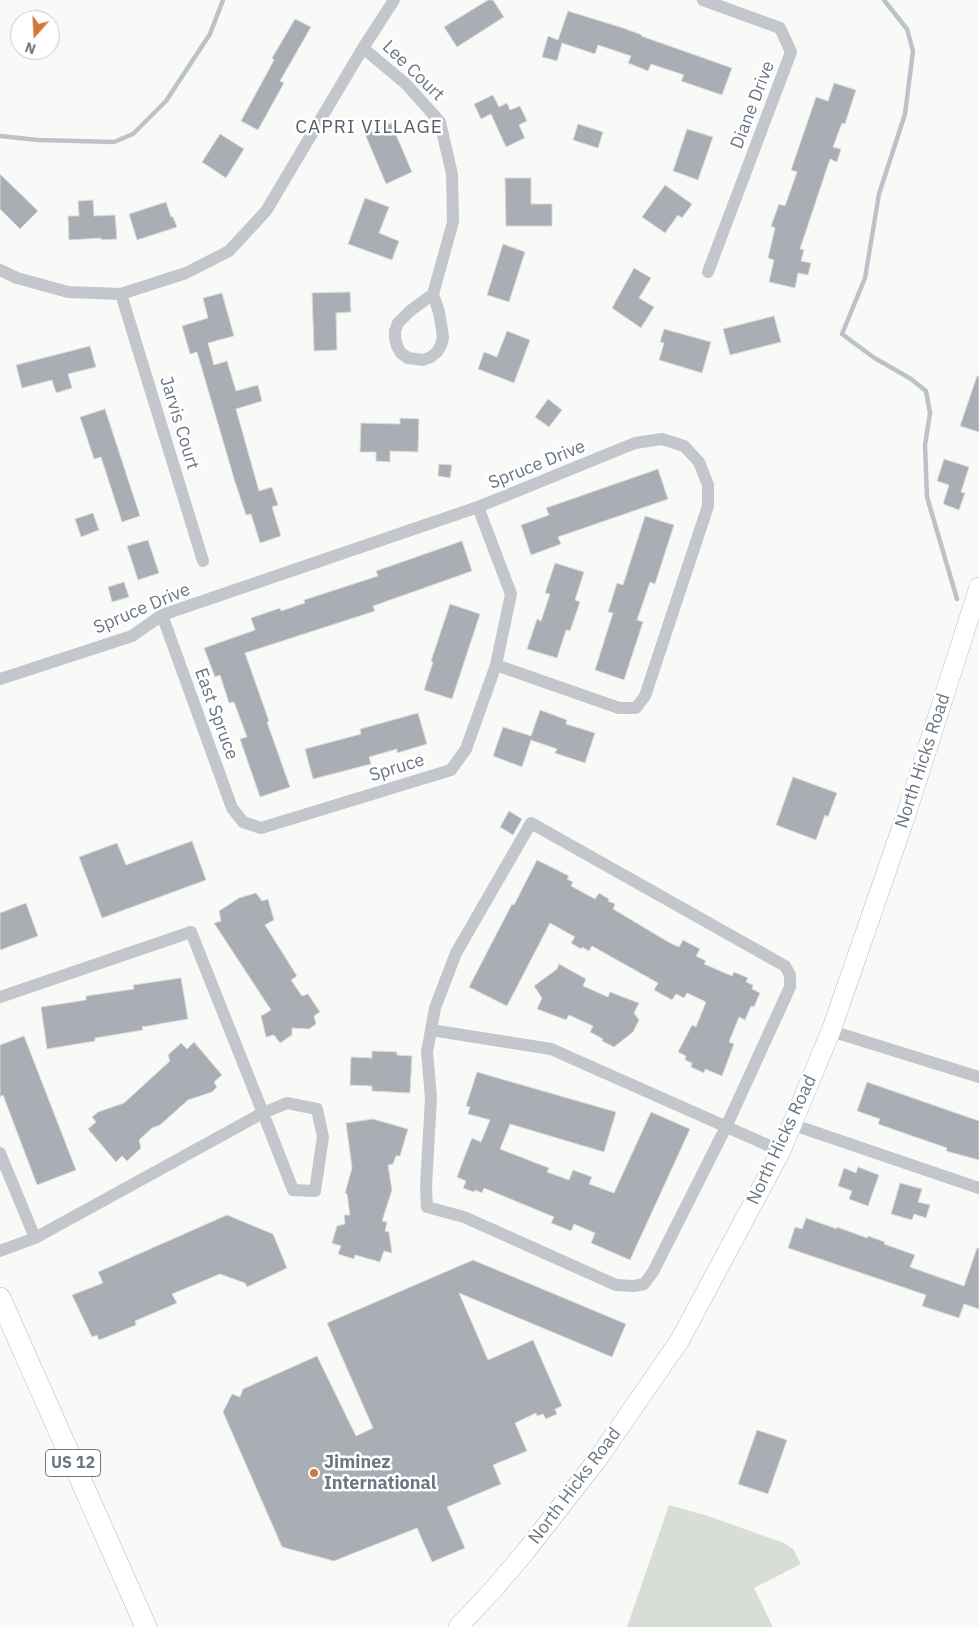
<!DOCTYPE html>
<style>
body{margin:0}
#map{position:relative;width:979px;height:1627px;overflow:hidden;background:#f9f9f7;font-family:"IBM Plex Sans",sans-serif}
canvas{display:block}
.north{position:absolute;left:10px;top:10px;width:50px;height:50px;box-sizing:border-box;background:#fff;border:1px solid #c4c8ce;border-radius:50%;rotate:199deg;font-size:14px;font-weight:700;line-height:20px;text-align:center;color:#6b7685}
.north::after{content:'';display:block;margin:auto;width:18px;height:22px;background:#d3763e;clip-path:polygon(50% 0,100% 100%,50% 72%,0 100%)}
</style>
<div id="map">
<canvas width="979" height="1627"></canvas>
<div class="north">N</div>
</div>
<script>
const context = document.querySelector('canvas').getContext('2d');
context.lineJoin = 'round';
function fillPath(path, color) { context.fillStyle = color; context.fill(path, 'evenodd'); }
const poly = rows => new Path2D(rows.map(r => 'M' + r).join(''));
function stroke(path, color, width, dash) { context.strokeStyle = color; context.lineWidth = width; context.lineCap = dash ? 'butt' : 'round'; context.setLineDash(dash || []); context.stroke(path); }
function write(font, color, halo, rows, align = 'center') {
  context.font = font + ' "IBM Plex Sans",sans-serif'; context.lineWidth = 5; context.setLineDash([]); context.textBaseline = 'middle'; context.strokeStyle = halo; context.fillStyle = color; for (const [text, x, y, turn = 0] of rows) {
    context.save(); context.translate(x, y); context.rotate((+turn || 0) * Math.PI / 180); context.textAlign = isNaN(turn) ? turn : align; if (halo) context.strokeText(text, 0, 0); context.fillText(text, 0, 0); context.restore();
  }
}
fillPath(poly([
 [669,1505,708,1516,784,1543,793,1549,801,1564,754,1588,773,1627,627,1627]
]), '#d8ded7');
stroke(poly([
 [884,0,907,29,913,51,905,114,879,194,865,278,842,334,873,357,911,379,926,391,930,413,925,445,927,497,957,599],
 [0,136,38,140,114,142,133,134,166,101,210,34,223,0]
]), '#bbc3c9', 4.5);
const building = poly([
 [488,0,493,0,504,17,457,47,444,27,488,0],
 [568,11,623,28,642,35,641,36,732,68,722,95,681,81,684,75,651,64,648,71,628,63,631,56,598,45,595,54,562,43,557,61,542,57,548,36,558,40,568,11],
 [295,19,311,27,280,81,284,83,258,130,241,121,274,60,272,58,295,19],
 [834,83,856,90,845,124,842,123,833,147,841,149,837,162,830,159,800,249,804,250,801,261,811,263,808,275,798,273,795,288,769,282,774,260,768,258,775,228,771,226,779,204,785,206,797,172,791,170,816,97,828,101,834,83],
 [493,95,499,107,507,103,510,110,520,106,527,121,519,125,525,138,506,147,491,114,481,119,474,104,493,95],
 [391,123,412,172,386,184,365,134,391,123],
 [578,124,603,132,598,148,573,140,578,124],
 [687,129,713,137,698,180,673,171,687,129],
 [220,134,244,149,226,178,202,162,220,134],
 [0,174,38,211,20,229,0,209,0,174],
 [505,178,531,178,531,204,552,204,552,226,506,226,505,178],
 [665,185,692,204,682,218,678,215,665,233,642,217,665,185],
 [365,198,389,207,379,233,399,241,392,260,348,244,365,198],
 [93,200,94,216,115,215,117,239,101,240,101,238,69,240,68,216,79,216,78,201,93,200],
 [166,202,171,217,173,217,177,227,137,240,129,214,166,202],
 [503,244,525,252,509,302,487,295,503,244],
 [634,268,651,278,639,298,654,307,641,328,612,308,634,268],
 [350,292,351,312,336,313,337,350,314,351,312,293,350,292],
 [222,293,234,336,208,343,214,365,227,361,236,391,258,385,262,401,236,409,259,491,272,487,278,505,272,507,281,536,260,543,251,514,246,515,235,482,197,352,190,354,182,326,208,318,203,298,222,293],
 [774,316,781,342,730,355,723,329,774,316],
 [664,329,711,342,702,373,659,360,664,343,660,342,664,329],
 [507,331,530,340,514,383,478,369,484,352,497,357,507,331],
 [90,346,96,367,68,374,72,388,56,393,52,380,22,388,16,365,90,346],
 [977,376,979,377,979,432,960,426,977,376],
 [548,399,562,410,549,427,535,417,548,399],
 [105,409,140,516,122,522,101,457,94,459,80,417,105,409],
 [400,418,419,419,418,452,390,451,390,462,376,461,376,452,360,452,361,423,400,424,400,418],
 [944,459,969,467,961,492,965,493,959,510,943,504,949,485,937,481,944,459],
 [439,464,452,465,450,478,438,476,439,464],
 [658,469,668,499,558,537,561,544,531,555,521,525,549,515,546,508,658,469],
 [93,513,99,530,81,537,75,519,93,513],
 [645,516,674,525,655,584,650,582,637,620,643,622,624,680,595,670,613,613,608,612,617,583,623,585,645,516],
 [148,540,159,573,138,580,127,546,148,540],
 [462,541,472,571,373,606,375,611,245,653,269,721,267,722,290,787,260,797,240,739,247,737,234,702,229,703,220,675,215,677,204,648,255,630,251,618,280,608,281,611,305,603,304,600,378,576,376,571,462,541],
 [555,563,584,572,575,600,580,602,570,631,566,630,557,658,527,649,537,619,541,621,550,594,545,593,555,563],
 [124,582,129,597,112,602,108,587,124,582],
 [450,604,480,614,452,699,424,690,433,662,431,661,450,604],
 [540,710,567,720,566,724,595,733,585,763,555,753,557,749,531,740,522,767,493,756,503,727,531,736,540,710],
 [418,713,427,744,397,753,397,749,369,757,371,764,313,779,305,749,361,734,360,729,418,713],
 [793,777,837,793,828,817,825,815,816,840,776,825,793,777],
 [509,811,522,819,513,835,500,827,509,811],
 [192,841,206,880,102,918,79,857,117,843,126,865,192,841],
 [537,860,569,876,567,879,573,882,571,886,595,899,599,893,609,899,608,901,615,904,613,909,670,943,679,947,683,940,700,949,696,956,706,961,704,964,732,976,734,972,748,978,746,982,753,985,752,989,760,993,754,1007,751,1006,745,1020,739,1017,729,1042,734,1044,722,1076,705,1069,704,1073,691,1067,692,1063,685,1060,686,1056,678,1052,692,1025,696,1027,706,1002,687,993,684,998,676,994,672,1000,654,990,658,983,592,946,589,951,582,947,581,949,571,943,575,937,550,923,507,1006,469,987,512,904,514,905,537,860],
 [256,893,262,901,268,899,274,920,265,925,297,976,291,980,302,996,308,994,320,1012,314,1016,316,1024,309,1029,292,1028,292,1035,280,1043,274,1035,266,1037,261,1016,271,1010,214,923,221,921,219,911,239,898,256,893],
 [26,903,38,936,0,950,0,913,26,903],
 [559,964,586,979,583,986,608,997,610,992,639,1003,634,1013,639,1020,633,1032,614,1047,602,1041,603,1039,590,1032,593,1026,569,1015,566,1020,537,1009,542,998,534,986,557,969,559,964],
 [181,978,188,1019,142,1027,143,1030,95,1038,95,1041,47,1049,41,1007,86,1000,86,996,134,989,133,985,181,978],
 [24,1036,76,1170,37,1185,3,1095,0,1097,0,1045,24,1036],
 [194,1042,222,1075,214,1082,217,1087,212,1092,188,1100,160,1125,152,1128,139,1140,141,1148,127,1161,122,1156,116,1162,88,1129,96,1122,92,1117,98,1112,124,1103,170,1061,168,1055,181,1043,187,1049,194,1042],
 [372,1051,397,1052,397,1055,412,1056,410,1093,372,1091,372,1086,350,1085,351,1057,372,1058,372,1051],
 [477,1072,616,1112,604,1152,510,1124,500,1149,549,1168,547,1172,569,1180,573,1170,592,1177,589,1184,614,1193,651,1112,690,1129,630,1260,591,1243,595,1233,574,1224,571,1231,551,1223,554,1217,484,1188,482,1193,475,1190,474,1192,463,1188,466,1181,457,1177,466,1153,472,1138,481,1142,490,1120,468,1114,470,1107,466,1106,477,1072],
 [867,1082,979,1121,979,1160,946,1151,947,1148,878,1124,880,1119,857,1111,867,1082],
 [373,1119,408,1129,400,1156,396,1156,393,1164,388,1165,392,1190,382,1221,387,1222,385,1231,389,1232,392,1253,384,1251,380,1262,355,1255,354,1259,338,1254,341,1246,332,1243,337,1226,345,1224,344,1215,350,1215,347,1194,345,1193,352,1168,346,1123,373,1119],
 [858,1167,879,1175,868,1206,849,1199,852,1191,838,1186,844,1168,856,1173,858,1167],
 [900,1183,922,1189,918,1202,930,1205,926,1218,914,1214,912,1220,891,1214,900,1183],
 [227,1215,273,1234,287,1268,247,1287,245,1283,220,1274,172,1294,177,1303,135,1321,136,1325,99,1340,97,1335,92,1337,72,1295,103,1283,98,1272,227,1215],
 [806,1218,837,1229,837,1227,867,1238,868,1236,885,1242,884,1244,915,1255,910,1267,964,1286,977,1248,979,1248,979,1309,964,1304,959,1318,922,1306,926,1295,788,1248,795,1227,802,1229,806,1218],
 [473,1260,626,1324,612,1357,459,1293,488,1360,533,1340,562,1406,555,1409,557,1414,546,1419,543,1414,537,1416,536,1413,515,1423,527,1451,493,1465,501,1484,447,1507,465,1548,432,1562,417,1528,334,1561,282,1547,223,1412,232,1394,240,1397,243,1389,317,1356,356,1436,373,1428,327,1323,473,1260],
 [757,1430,787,1440,768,1494,738,1484,757,1430]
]);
fillPath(building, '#a9aeb5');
stroke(building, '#dbdbd9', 1);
const secondary = poly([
 [458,1627,492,1591,526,1551,597,1460,680,1340,781,1151,831,1031,905,818,979,587]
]);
const primary = poly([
 [0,1298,146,1627]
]);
stroke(secondary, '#b6b9be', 20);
stroke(primary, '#b4b8bc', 22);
stroke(poly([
 [703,0,780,28,791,52,708,272],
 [363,48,406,84,440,122,452,174,453,222,433,294],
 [0,270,17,278,68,292,121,294,186,273,229,251,266,211,363,48,394,0],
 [121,294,203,561],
 [433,294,439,312,442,330,443,338,441,345,437,352,431,357,423,360,408,358,401,353,397,346,395,338,395,331,398,323,410,311,433,294],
 [162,615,232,808,243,822,261,828,451,770,466,749,496,665,511,594,478,507],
 [0,679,132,636,162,615,478,507,635,443,662,439,684,446,699,462,708,485,708,506,645,696,636,708,619,708,496,665],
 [531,823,785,966,790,975,790,987,726,1127,653,1272,644,1284,634,1286,616,1285,464,1217,427,1207,426,1186,431,1098,427,1052,435,1008,456,953,531,823],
 [0,997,191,932,263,1113,293,1190,315,1191,323,1137,317,1109,287,1103,263,1113,259,1115,35,1238,0,1251],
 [431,1030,551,1049,781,1151],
 [831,1031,979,1077],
 [791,1124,979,1188],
 [0,1153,35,1238]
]), '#c3c6ca', 12);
stroke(secondary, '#fff', 19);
stroke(primary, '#fff', 21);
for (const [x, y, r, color] of [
 [314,1473,5,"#d3763e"]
]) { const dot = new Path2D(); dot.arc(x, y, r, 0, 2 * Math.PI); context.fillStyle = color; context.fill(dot); stroke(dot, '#fff', 2); }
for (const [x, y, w] of [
 [73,1463,55]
]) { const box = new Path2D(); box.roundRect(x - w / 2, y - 13.5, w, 27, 4); context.fillStyle = '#fff'; context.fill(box); stroke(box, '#6b7685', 1); }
write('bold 16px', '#6b7685', null, [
 ["US 12",73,1463]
]);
write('18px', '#6b7685', '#fff', [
 ["Lee Court",413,71,44],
 ["Diane Drive",753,105,-69],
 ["Jarvis Court",179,423,73],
 ["Spruce Drive",537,465,-22],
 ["Spruce Drive",142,609,-23],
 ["East Spruce",216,714,70],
 ["North Hicks Road",923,761,-72],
 ["Spruce",397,768,-17],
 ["North Hicks Road",782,1140,-65],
 ["North Hicks Road",575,1486,-53]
]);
write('bold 18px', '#6b7685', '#fff', [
 ["Jiminez",324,1463],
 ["International",324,1484]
], 'left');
context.letterSpacing = '1px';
write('19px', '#58606b', '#fff', [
 ["CAPRI VILLAGE",369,128]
]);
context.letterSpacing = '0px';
</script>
